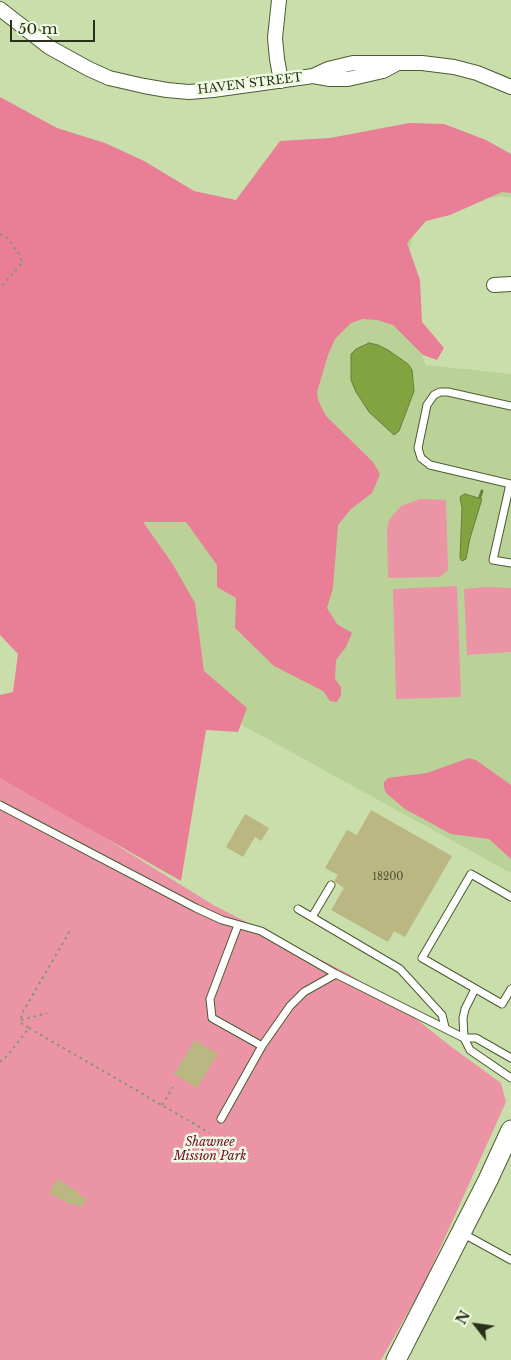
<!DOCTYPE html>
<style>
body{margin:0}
#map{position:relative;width:511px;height:1360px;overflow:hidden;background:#c9deab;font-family:"Libre Baskerville",serif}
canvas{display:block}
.north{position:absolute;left:451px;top:1300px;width:50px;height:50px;-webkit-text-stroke:4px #effae0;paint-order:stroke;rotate:300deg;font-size:14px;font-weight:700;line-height:20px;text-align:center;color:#29311d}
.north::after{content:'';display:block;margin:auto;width:18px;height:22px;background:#29311d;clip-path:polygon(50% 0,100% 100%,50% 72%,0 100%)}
.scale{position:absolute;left:10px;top:20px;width:85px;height:22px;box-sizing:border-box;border:2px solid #29311d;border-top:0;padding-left:6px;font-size:15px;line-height:18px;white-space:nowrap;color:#29311d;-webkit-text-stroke:4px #effae0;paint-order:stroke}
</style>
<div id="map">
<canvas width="511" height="1360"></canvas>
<div class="north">N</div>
<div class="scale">50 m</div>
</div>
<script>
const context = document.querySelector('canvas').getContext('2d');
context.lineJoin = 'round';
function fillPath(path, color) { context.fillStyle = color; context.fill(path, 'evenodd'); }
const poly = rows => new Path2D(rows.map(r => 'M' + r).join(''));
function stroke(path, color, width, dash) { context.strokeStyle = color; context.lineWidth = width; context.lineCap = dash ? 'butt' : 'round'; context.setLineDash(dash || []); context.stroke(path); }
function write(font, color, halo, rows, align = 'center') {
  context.font = font + ' "Libre Baskerville",serif'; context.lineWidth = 5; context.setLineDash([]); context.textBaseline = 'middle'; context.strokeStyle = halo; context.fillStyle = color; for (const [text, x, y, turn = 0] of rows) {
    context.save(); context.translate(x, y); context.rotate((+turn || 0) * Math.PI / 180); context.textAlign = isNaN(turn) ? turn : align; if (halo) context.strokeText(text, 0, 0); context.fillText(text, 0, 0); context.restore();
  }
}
fillPath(poly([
 [281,153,511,165,511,198,502,196,445,204,417,220,405,267,404,312,426,365,511,374,511,873,24,605]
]), '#bad298');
fillPath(poly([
 [420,499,446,500,448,570,440,577,388,578,387,530,389,520,401,506],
 [457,586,461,697,396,699,393,589],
 [484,587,511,588,511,652,467,655,464,589],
 [0,773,215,906,349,974,420,1022,453,1048,501,1083,506,1102,424,1284,381,1360,0,1360]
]), '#ea94a6');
fillPath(poly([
 [0,97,57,128,105,143,144,161,194,191,236,200,280,141,330,138,409,123,444,124,486,140,511,154,511,193,502,192,450,215,426,221,407,243,420,280,422,322,444,348,437,360,423,355,393,325,377,320,363,319,351,323,335,339,328,355,317,392,318,400,326,416,373,462,380,474,372,493,351,509,338,525,333,588,327,608,337,624,352,633,346,647,336,660,335,679,341,687,341,695,337,702,330,701,323,691,274,666,235,628,236,598,217,587,217,565,186,522,143,522,172,563,195,603,204,671,247,708,238,732,206,730,181,881,0,778,0,695,13,692,18,654,0,635],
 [469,758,476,760,511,785,511,859,489,839,451,834,405,809,386,793,384,787,384,782,388,778,427,773]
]), '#e97e97');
const water = poly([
 [369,343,378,345,388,350,408,364,412,370,414,391,399,431,394,435,369,412,356,392,351,380,351,354,356,349,369,343],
 [465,494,482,499,470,538,466,559,462,561,460,558,462,508,460,498,461,496,465,494]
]);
fillPath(water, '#81a440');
stroke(water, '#678236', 1);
stroke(poly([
 [480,497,482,491]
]), '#678236', 3);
fillPath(poly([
 [371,810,452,856,405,937,394,931,388,942,331,910,344,888,334,881,338,875,325,868,347,830,357,835],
 [245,814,269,828,261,841,255,837,243,857,226,847],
 [195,1040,218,1054,197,1088,174,1074],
 [57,1179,79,1192,78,1194,87,1199,81,1208,72,1203,71,1205,49,1193]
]), '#bab782');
const lane = poly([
 [511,406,448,392,440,392,434,395,427,405,418,448,421,458,430,465,511,484],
 [510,484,493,560,511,563],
 [0,805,196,908,222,920,261,931,336,974,464,1038,476,1038,511,1058],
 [511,897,471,874,422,958,502,1004,511,989],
 [298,909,400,969,442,1015,445,1027],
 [312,917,331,885],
 [238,925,210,999,212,1018,262,1046],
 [475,989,465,1009,463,1018,464,1038,470,1050,511,1078],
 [221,1119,262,1046,290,1006,304,992,336,974],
 [462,1233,511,1260]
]);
const street = poly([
 [279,0,275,38,277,59,281,81],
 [0,9,49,47,89,69,109,78,144,86,167,90,189,92,213,90,313,76,330,79,348,79,383,71,396,64],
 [313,76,328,69,353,63,422,63,454,67,477,73,511,87],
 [494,285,511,284]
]);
const secondary = poly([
 [396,1360,488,1180,511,1130]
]);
stroke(lane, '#4b5c2f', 9);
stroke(street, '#4b5c2f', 16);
stroke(secondary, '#4b5c2f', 21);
stroke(poly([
 [0,234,8,239,20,255,22,263,0,288],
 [21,1020,47,1013],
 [29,1028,210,1133],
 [0,1062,8,1055,29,1028,22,1024,21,1015,71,929],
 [162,1105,173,1087]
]), '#869670', 2, [2.5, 4]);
stroke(lane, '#fff', 7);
stroke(street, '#fff', 14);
stroke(secondary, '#fff', 19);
write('10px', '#4d5236', null, [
 ["18200",388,877]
]);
write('12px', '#29311d', '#effae0', [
 ["HAVEN STREET",250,84,-7]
]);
write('italic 12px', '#6d0a30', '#effae0', [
 ["Shawnee",210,1143],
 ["Mission Park",210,1157]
]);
</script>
